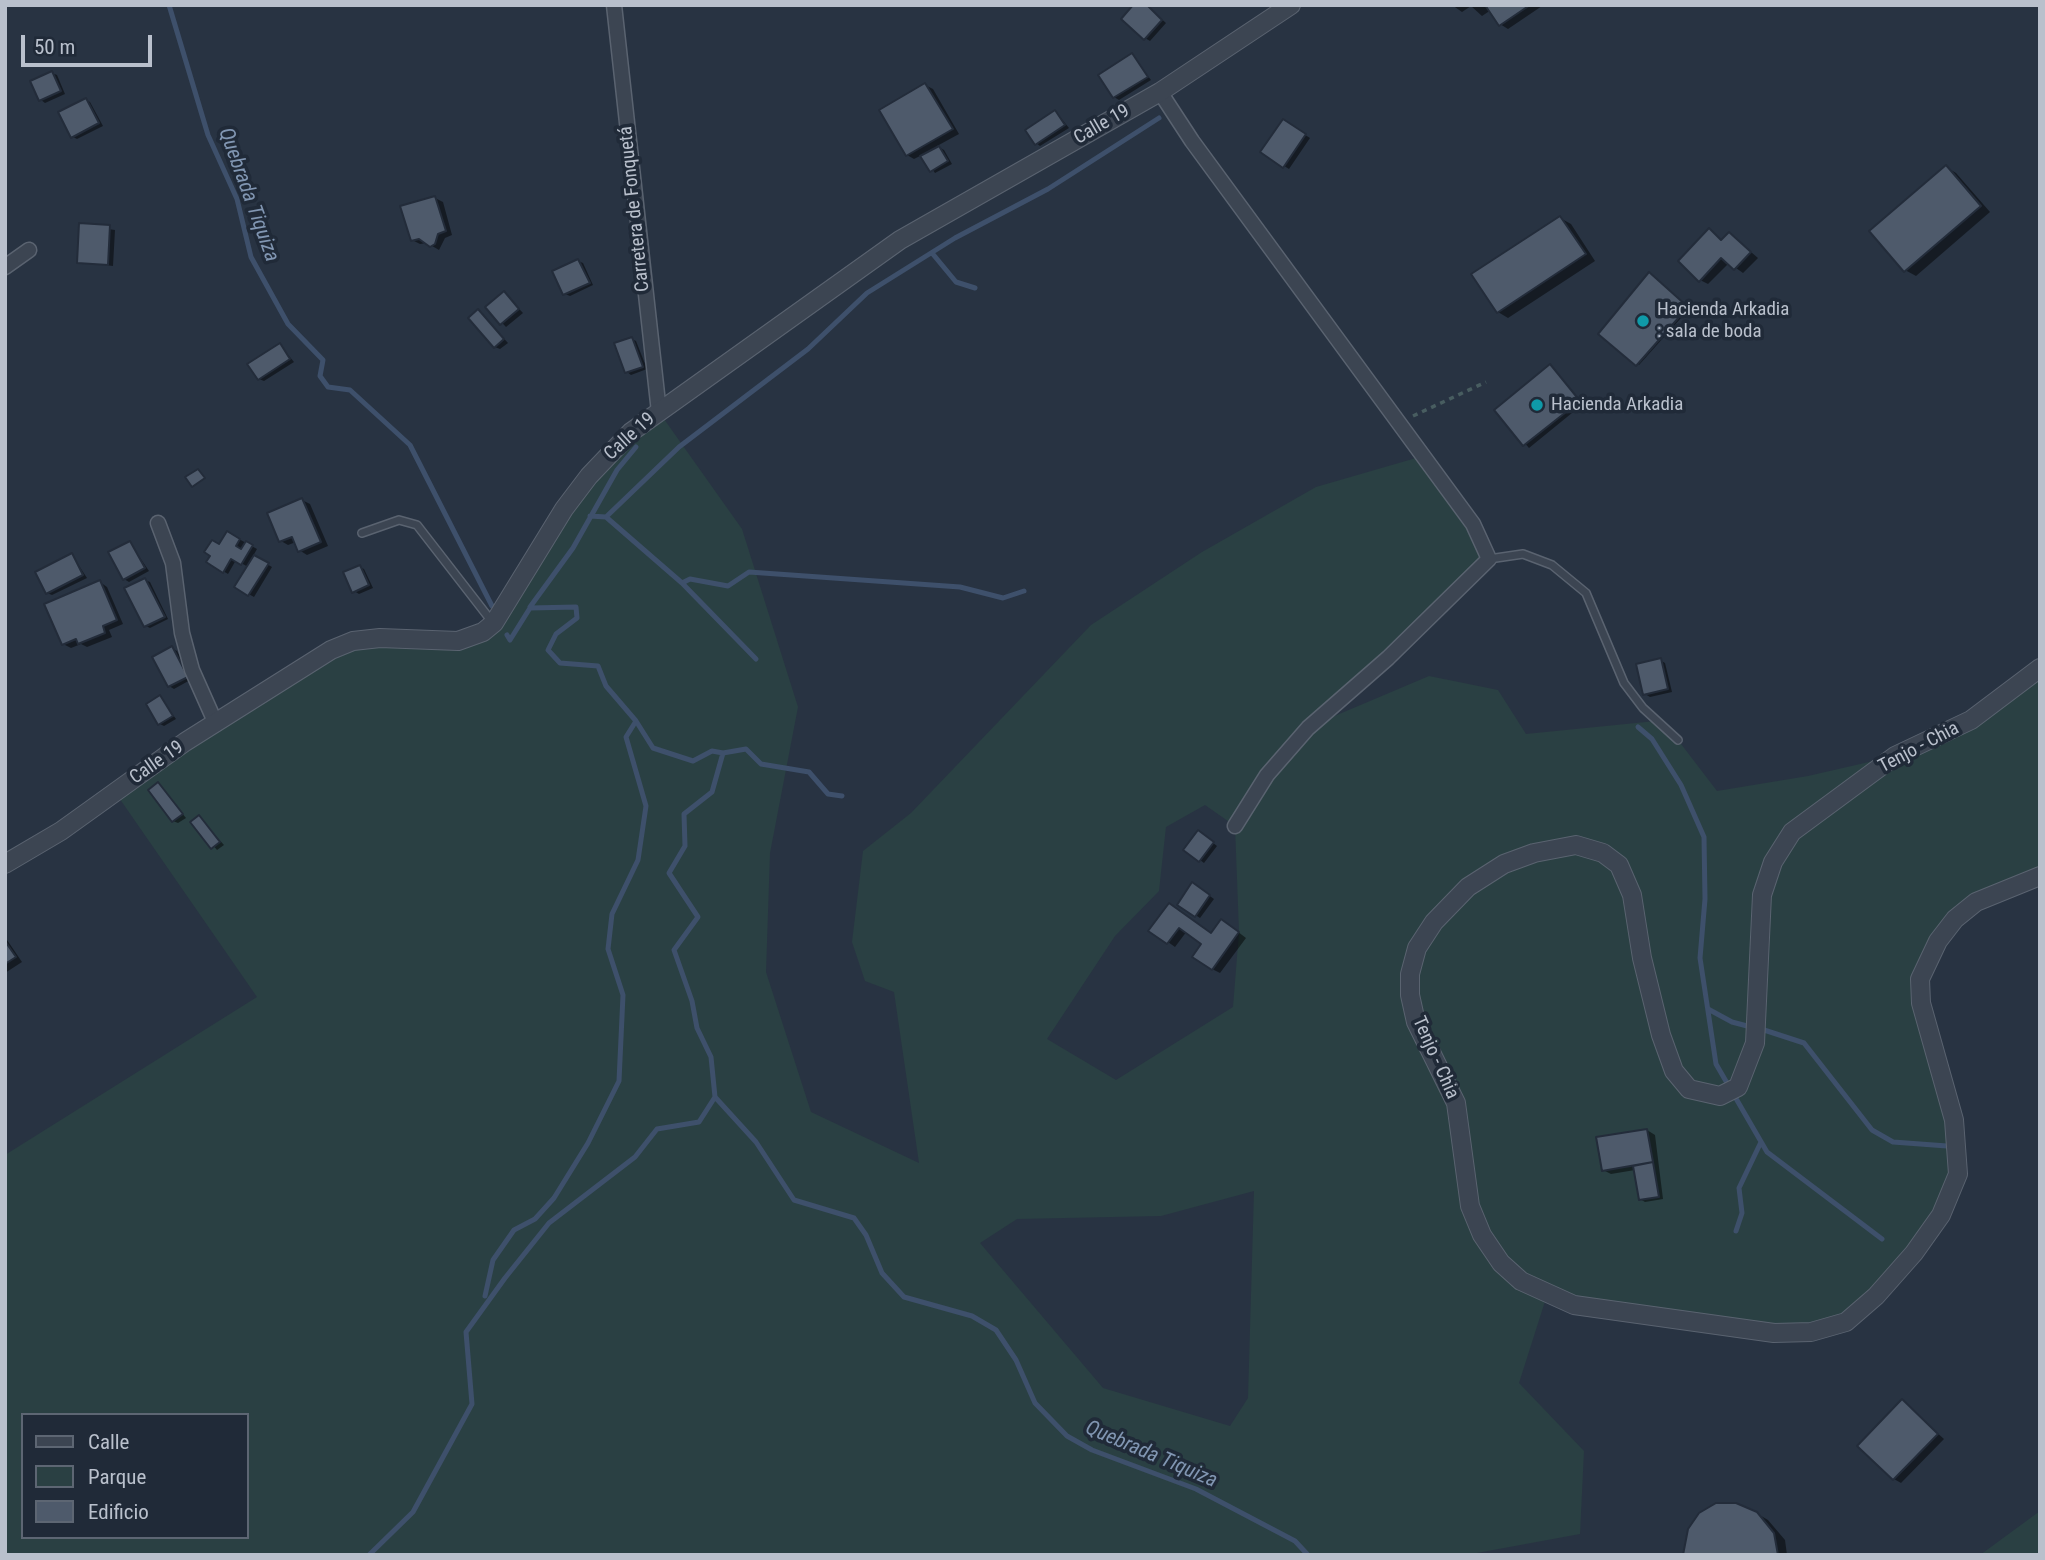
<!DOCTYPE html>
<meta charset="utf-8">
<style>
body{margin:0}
#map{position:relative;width:2045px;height:1560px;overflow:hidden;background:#283342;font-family:"Roboto Condensed",sans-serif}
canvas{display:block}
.frame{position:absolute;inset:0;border:7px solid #b9c0cc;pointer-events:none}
.legend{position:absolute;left:21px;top:1413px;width:228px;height:126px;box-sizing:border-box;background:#202a38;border:2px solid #5d6673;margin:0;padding:9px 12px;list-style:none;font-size:21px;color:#b9c0cc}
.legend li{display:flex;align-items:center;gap:14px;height:35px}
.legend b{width:35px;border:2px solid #5d6673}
.scale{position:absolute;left:21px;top:35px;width:131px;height:32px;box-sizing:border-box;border:4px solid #b9c0cc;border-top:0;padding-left:9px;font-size:21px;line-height:24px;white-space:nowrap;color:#b9c0cc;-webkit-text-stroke:5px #202a38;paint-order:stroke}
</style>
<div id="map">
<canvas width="2045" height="1560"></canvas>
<div class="frame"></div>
<ul class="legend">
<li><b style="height:9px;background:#3c4552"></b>Calle</li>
<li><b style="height:19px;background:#2a4043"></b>Parque</li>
<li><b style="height:19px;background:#4e5a6b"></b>Edificio</li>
</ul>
<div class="scale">50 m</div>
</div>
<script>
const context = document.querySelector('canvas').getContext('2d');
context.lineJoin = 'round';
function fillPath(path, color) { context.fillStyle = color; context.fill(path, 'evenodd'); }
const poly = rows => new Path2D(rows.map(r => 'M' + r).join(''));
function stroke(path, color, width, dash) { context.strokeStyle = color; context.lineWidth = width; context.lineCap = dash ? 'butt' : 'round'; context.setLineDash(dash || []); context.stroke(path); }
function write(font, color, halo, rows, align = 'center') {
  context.font = font + ' "Roboto Condensed",sans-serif'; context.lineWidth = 7; context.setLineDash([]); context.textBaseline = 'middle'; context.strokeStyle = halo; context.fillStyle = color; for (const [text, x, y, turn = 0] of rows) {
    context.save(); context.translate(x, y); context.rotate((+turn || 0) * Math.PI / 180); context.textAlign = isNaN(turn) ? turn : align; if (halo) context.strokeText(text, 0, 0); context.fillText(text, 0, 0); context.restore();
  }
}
fillPath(poly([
 [659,412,742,529,798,707,770,853,766,972,811,1112,919,1163,894,992,865,981,852,942,863,851,911,813,1091,625,1202,552,1316,487,1423,456,1489,559,1311,726,1429,676,1498,690,1526,734,1656,721,1678,740,1717,791,1808,776,1895,756,2040,668,2040,876,1976,902,1920,979,1958,1174,1876,1296,1811,1332,1547,1295,1519,1383,1584,1451,1580,1534,1466,1555,5,1555,5,1155,257,997,115,792,331,650,483,632,564,509],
 [1205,805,1235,826,1239,932,1233,1007,1116,1080,1047,1039,1115,936,1159,891,1166,827],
 [1254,1191,1248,1398,1230,1426,1103,1388,980,1243,1017,1219,1161,1216],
 [23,1415,247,1415,247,1537,23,1537],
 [2040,1511,2040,1555,1980,1555]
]), '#2a4043');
fillPath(poly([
 [1146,5,1166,23,1150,41,1145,38],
 [1452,5,1541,5,1542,6,1508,29,1500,24,1491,10,1482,16,1471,6,1462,12],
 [1132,55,1151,80,1119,100,1114,97],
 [52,73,57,75,65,94,45,103,41,100],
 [925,85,933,89,959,134,937,146,944,150,952,164,935,173,922,155,914,159,907,155],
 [86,100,90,102,103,126,77,139,73,137],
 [1056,112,1069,128,1040,146,1036,143],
 [1283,121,1310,138,1289,169,1262,152],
 [1946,167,1956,173,1990,212,1916,276,1905,270],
 [435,198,443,202,452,235,445,238,439,250,427,243,420,244,412,240],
 [1560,218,1571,224,1595,261,1508,318,1498,312],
 [81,225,115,230,113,266,79,262],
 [1709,230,1723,241,1730,234,1758,258,1743,273,1729,263,1708,284,1700,280],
 [578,261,583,263,593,285,570,296,565,294],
 [1650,274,1689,309,1639,365,1601,334],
 [504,293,523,313,506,327,487,307],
 [479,311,508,343,500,349,495,347],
 [632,339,636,341,647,369,631,375,627,372],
 [280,345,294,362,264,381,259,379],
 [1550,366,1583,404,1529,448,1496,410],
 [302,500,310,504,328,546,307,555,299,550,296,542,288,545,281,541],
 [228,533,257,549,253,556,272,567,254,597,236,587,248,567,236,560,228,574,208,562],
 [130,543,149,571,129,582,124,579],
 [72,555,87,578,52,595,47,593],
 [360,567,364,569,373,588,359,594,354,591],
 [145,580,150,582,168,619,150,628,146,626],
 [100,582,107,587,123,624,109,630,112,637,87,647,81,644,71,648,63,644],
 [172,648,177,651,192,679,174,689,169,686],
 [1660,660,1665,663,1672,692,1650,697,1645,694],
 [160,697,176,719,164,726,160,724],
 [158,784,186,818,178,823,173,821],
 [199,817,224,845,217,850,193,822],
 [1203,835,1217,846,1204,863,1200,860],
 [1193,884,1214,899,1200,918,1179,904],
 [1176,910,1212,935,1229,925,1246,938,1220,973,1212,969,1204,943,1187,931,1175,947,1168,942],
 [5,937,22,962,5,973],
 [1647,1130,1655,1135,1663,1199,1645,1202,1640,1199,1635,1170,1611,1174,1603,1170],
 [1902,1401,1944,1439,1901,1483,1894,1479],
 [1756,1513,1768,1520,1785,1540,1787,1555,1685,1555,1689,1530]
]), '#0007');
stroke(poly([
 [169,5,208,135,237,199,251,257,288,324,323,360,320,376,328,387,350,390,410,445,492,606],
 [932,253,956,282,975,288],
 [590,516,606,517,682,583,690,579,728,586,749,572,960,587,1003,598,1024,591],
 [606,517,679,447,808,349,867,293,955,238,1048,189,1159,118],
 [682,583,756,659],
 [530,607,573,548,617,470,636,447],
 [507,635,510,640,530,608,576,607,577,618,556,634,548,650,560,663,598,666,606,686,636,721,653,748,693,761,712,751,723,753,712,792,684,814,685,846,669,873,698,917,674,950,692,1001,697,1028,711,1057,715,1097,756,1142,794,1200,854,1218,866,1235,882,1273,904,1297,972,1316,996,1330,1016,1360,1035,1403,1067,1436,1092,1450,1196,1489,1295,1541,1308,1555],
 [1638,727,1652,739,1681,785,1704,837,1705,899,1700,958,1716,1064,1767,1152,1882,1239],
 [723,753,746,749,761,764,809,772,828,794,842,796],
 [1708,1009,1732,1022,1751,1027],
 [1761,1029,1804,1043,1872,1130,1893,1142,1947,1146],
 [1736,1231,1742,1213,1739,1188,1761,1142],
 [485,1296,493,1260,514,1230,535,1219,554,1198,588,1143,619,1081,623,995,608,949,612,914,638,860,646,806,626,737,636,721],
 [369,1555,413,1512,472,1404,466,1332,505,1278,549,1223,635,1157,657,1129,699,1122,715,1097]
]), '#3e506b', 5);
const building = poly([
 [1133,5,1147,5,1162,20,1144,40,1121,19,1133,5],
 [1485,5,1530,5,1499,26,1485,5],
 [1132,53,1148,77,1113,98,1098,75,1132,53],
 [52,71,61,91,39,101,30,81,52,71],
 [925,83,953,129,906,156,879,110,925,83],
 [86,98,99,123,71,138,58,112,86,98],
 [1055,110,1065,125,1035,145,1025,130,1055,110],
 [1283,119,1306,134,1283,168,1260,152,1283,119],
 [939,146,948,161,930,172,920,156,939,146],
 [1946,165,1981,206,1904,272,1869,231,1946,165],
 [435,196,446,231,438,234,435,244,430,247,419,239,411,241,400,206,435,196],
 [1560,216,1586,254,1497,313,1471,274,1560,216],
 [79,223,110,225,108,265,77,263,79,223],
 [1709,228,1721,240,1729,232,1751,252,1734,270,1721,258,1699,282,1678,261,1709,228],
 [578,259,590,283,563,295,552,271,578,259],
 [1649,272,1688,307,1636,366,1598,334,1649,272],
 [504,291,519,309,500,325,485,307,504,291],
 [478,309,504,339,494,348,468,318,478,309],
 [632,337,643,367,625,373,614,343,632,337],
 [280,343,290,359,258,380,247,364,280,343],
 [1550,364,1580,401,1523,446,1494,410,1550,364],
 [198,469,205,478,192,487,185,477,198,469],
 [302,498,321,542,298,552,292,537,279,542,267,513,302,498],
 [227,531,240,539,236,546,241,549,246,541,253,545,241,565,231,559,223,573,206,562,210,556,204,552,212,540,219,544,227,531],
 [130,541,145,568,123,580,108,552,130,541],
 [72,553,83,575,46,594,35,572,72,553],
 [254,555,269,563,248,596,234,587,254,555],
 [360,565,369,585,352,593,343,572,360,565],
 [145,578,165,617,144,627,124,588,145,578],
 [100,580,117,620,103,626,105,633,78,644,76,639,62,645,44,604,100,580],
 [172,646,188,677,168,687,152,657,172,646],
 [1661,658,1668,689,1643,695,1636,664,1661,658],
 [160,695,173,716,158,725,146,704,160,695],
 [158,782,183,814,172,822,148,790,158,782],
 [199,815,220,842,211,849,190,822,199,815],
 [1198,830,1214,842,1199,862,1183,850,1198,830],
 [1192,882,1210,895,1195,917,1177,905,1192,882],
 [1169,903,1211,933,1221,919,1239,932,1212,970,1192,957,1201,944,1179,928,1167,944,1148,931,1169,903],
 [5,941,16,957,5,964,5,941],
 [1647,1129,1653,1162,1602,1171,1596,1137,1647,1129],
 [1653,1162,1659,1197,1639,1200,1633,1166,1653,1162],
 [1902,1399,1938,1434,1893,1480,1857,1446,1902,1399],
 [1716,1503,1736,1503,1757,1512,1774,1533,1778,1555,1683,1555,1688,1529,1699,1513,1716,1503]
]);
fillPath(building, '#4e5a6b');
stroke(building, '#232c3a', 2);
const service = poly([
 [362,533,399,520,417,525,493,623],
 [1489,559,1523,554,1552,565,1586,593,1624,683,1643,708,1678,740]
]);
const minor = poly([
 [614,5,659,412],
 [1160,92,1192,141,1473,524,1489,559,1388,658,1308,728,1267,775,1235,826],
 [5,267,29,250],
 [158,523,173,563,182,633,192,670,216,724]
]);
const tertiary = poly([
 [2040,668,1971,720,1895,756,1792,832,1773,862,1762,895,1755,1043,1738,1087,1720,1096,1689,1089,1674,1071,1661,1035,1642,958,1632,895,1619,865,1603,853,1576,845,1534,853,1504,864,1468,887,1434,922,1417,948,1410,974,1410,995,1416,1022,1456,1103,1470,1206,1482,1235,1501,1263,1521,1281,1574,1305,1774,1333,1811,1332,1846,1322,1876,1296,1914,1253,1941,1215,1958,1174,1954,1120,1921,1003,1920,979,1938,941,1955,919,1976,902,2040,876],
 [5,864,61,831,185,742,331,650,353,641,380,638,458,641,483,632,494,623,564,509,589,476,631,432,900,240,1160,92,1291,5]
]);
stroke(service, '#5a6370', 10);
stroke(minor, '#5a6370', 17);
stroke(tertiary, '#5a6370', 20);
stroke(poly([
 [1413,416,1486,382]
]), '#485d60', 3.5, [5, 5]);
stroke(service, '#3c4552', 7);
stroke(minor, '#3c4552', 14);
stroke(tertiary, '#3c4552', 18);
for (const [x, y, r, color] of [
 [1643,321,7,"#0f9aa8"],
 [1537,405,7,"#0f9aa8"]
]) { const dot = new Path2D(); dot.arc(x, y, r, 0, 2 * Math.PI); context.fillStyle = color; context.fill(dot); stroke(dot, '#202a38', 2.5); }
write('19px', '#b9c0cc', '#202a38', [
 ["Calle 19",1102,125,-30],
 ["Carretera de Fonquetá",635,209,-96],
 ["Calle 19",630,437,-42],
 ["Tenjo - Chia",1919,748,-28],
 ["Calle 19",157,763,-35],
 ["Tenjo - Chia",1435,1058,66]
]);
write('19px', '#b9c0cc', '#202a38', [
 ["Hacienda Arkadia",1657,310],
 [": sala de boda",1657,332],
 ["Hacienda Arkadia",1551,405]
], 'left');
write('italic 21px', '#8196b2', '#202a38', [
 ["Quebrada Tiquiza",248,195,70],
 ["Quebrada Tiquiza",1151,1455,23]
]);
</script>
